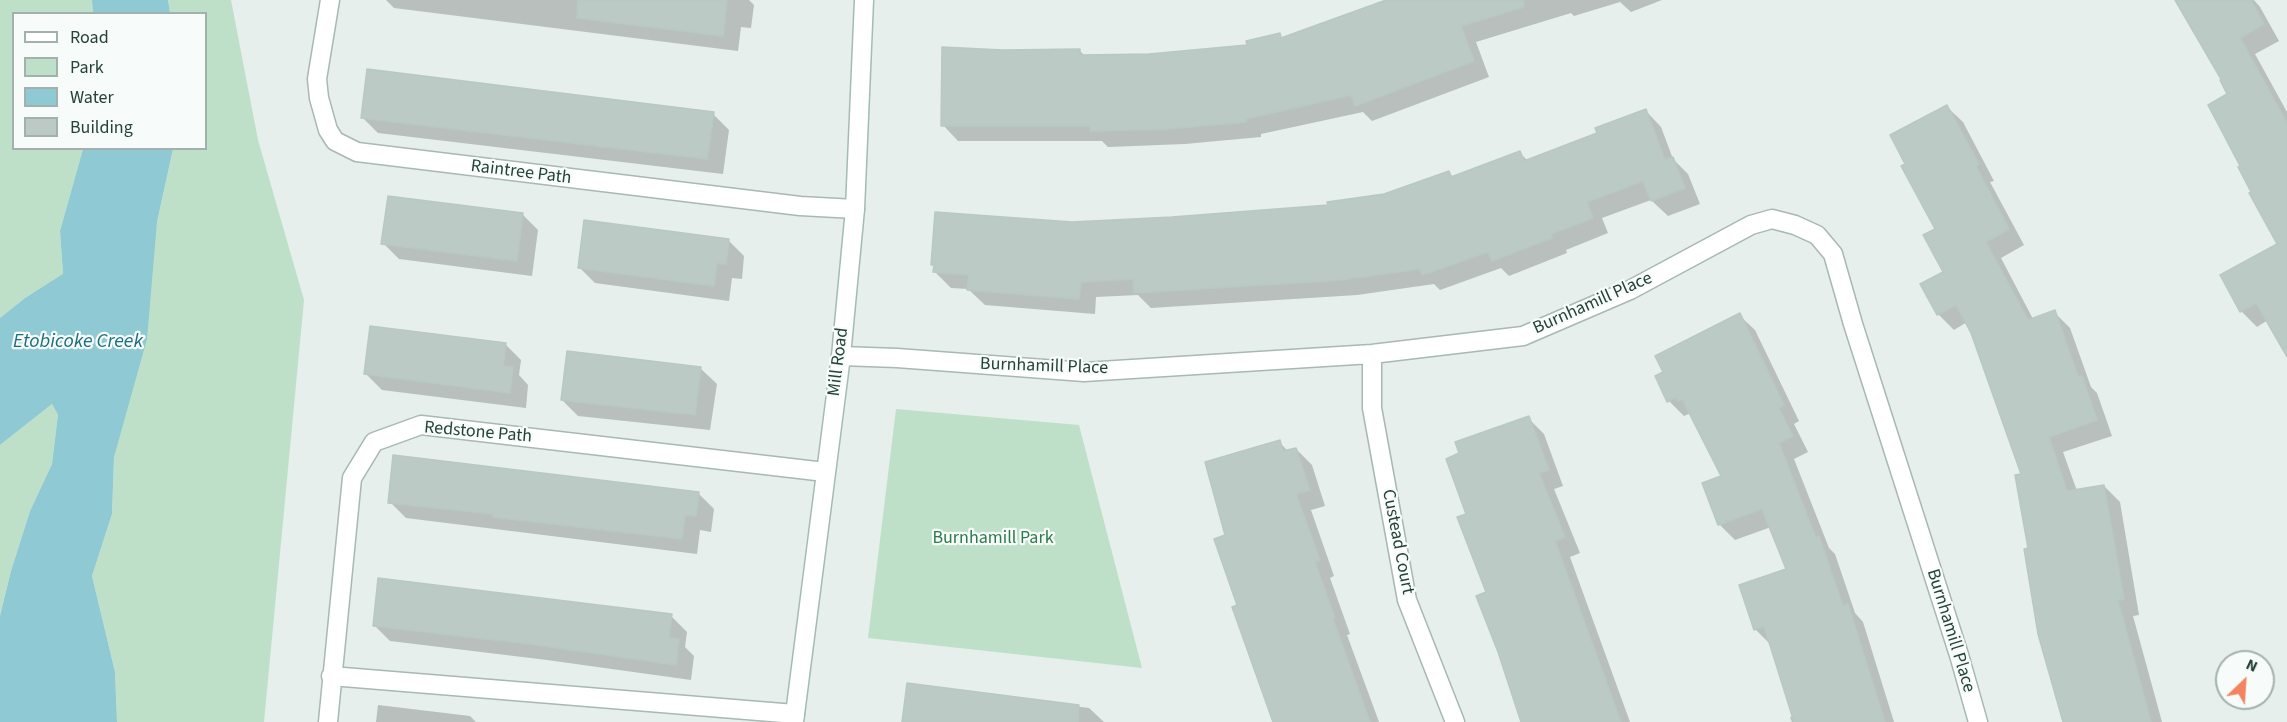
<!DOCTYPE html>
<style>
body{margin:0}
#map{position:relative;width:2287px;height:722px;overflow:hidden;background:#e6efeb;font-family:"Source Sans 3",sans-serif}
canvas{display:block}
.legend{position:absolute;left:12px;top:12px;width:195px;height:138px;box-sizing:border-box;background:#f7fbf9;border:2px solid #a3b1ad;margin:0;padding:8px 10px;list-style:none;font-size:18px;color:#24423a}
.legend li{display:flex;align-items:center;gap:12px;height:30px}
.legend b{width:30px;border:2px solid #a3b1ad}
.north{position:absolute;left:2215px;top:650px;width:60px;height:60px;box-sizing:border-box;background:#f7fbf9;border:2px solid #a3b1ad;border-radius:50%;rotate:25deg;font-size:16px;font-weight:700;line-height:24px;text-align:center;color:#24423a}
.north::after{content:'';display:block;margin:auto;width:21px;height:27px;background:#f4845f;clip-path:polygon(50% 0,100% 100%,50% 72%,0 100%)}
</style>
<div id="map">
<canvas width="2287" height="722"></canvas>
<ul class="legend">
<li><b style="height:8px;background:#fff"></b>Road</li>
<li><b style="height:16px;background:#bfe0c8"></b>Park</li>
<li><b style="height:16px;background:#8ec9d4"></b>Water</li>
<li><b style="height:16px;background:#bbcac4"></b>Building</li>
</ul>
<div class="north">N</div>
</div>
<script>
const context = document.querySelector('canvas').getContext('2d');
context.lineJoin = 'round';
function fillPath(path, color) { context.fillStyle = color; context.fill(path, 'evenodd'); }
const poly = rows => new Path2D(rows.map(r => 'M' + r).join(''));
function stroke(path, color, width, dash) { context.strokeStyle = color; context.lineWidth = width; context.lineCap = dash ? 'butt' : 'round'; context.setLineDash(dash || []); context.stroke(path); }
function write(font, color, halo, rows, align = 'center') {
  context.font = font + ' "Source Sans 3",sans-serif'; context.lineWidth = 4.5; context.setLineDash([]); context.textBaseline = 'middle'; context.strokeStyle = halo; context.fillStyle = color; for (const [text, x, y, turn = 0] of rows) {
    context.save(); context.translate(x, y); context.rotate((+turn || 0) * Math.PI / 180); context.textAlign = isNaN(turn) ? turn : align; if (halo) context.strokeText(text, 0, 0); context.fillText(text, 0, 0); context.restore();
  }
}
fillPath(poly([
 [0,0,92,0,93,13,14,14,14,148,83,149,60,231,63,275,25,298,0,318],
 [168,0,231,0,258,140,304,300,264,722,117,722,115,672,92,576,112,514,114,457,157,222,173,149,206,148,206,14,170,13],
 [52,404,58,415,52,464,30,511,11,571,0,616,0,445],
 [896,409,1079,425,1142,668,868,638]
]), '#bfe0c8');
fillPath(poly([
 [92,0,168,0,170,13,93,13],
 [83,149,173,149,157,222,147,339,114,457,112,514,92,576,115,672,117,722,0,722,0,616,11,571,30,511,52,464,58,415,52,404,0,445,0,318,25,298,63,274,60,231]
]), '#8ec9d4');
fillPath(poly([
 [386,0,749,0,754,5,751,28,741,27,738,51,394,8],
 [1391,0,1662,0,1631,12,1620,2,1574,16,1571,13,1476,42,1489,77,1372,121,1363,112,1261,134,1261,137,1185,144,1108,147,1102,141,958,141,943,125,1002,51,1079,50,1085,56,1149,55,1249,46,1279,35,1283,39],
 [2177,0,2254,0,2260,7,2279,41,2255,54,2287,112,2287,353,2268,320,2257,327,2241,311,2279,244,2253,192,2229,95,2199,35],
 [1947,107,1963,122,1994,181,1990,182,2024,245,2001,258,2033,319,2054,312,2070,328,2091,387,2097,393,2112,436,2063,452,2077,491,2104,486,2120,502,2139,615,2133,616,2162,722,2064,722,2030,549,2023,475,1967,322,1954,330,1938,314,1945,272,1937,229,1907,164],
 [1646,111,1661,127,1673,159,1688,174,1700,204,1668,216,1651,200,1602,218,1608,233,1566,250,1567,253,1509,276,1501,268,1440,290,1434,284,1357,295,1151,308,1138,295,1096,297,1095,314,985,305,968,289,951,288,935,272,935,267,933,264,1072,224,1172,219,1329,206,1384,195,1449,172,1454,178,1520,153,1528,161,1599,134],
 [713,114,729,130,723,174,378,133,363,118],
 [522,214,538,230,532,276,399,259,383,243],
 [729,241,744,256,742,279,732,278,729,301,595,283,580,268],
 [1739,315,1755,330,1799,421,1794,424,1808,452,1794,459,1829,548,1835,554,1855,613,1863,622,1894,722,1792,722,1790,717,1794,716,1771,645,1755,629,1788,570,1771,527,1735,540,1719,524,1723,477,1691,413,1684,416,1669,401,1665,372],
 [505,344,521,360,519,375,528,385,526,408,382,390,366,374],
 [701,369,717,384,710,430,578,416,562,400],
 [1528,418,1544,434,1563,486,1554,489,1580,553,1570,557,1630,722,1524,722,1468,515],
 [1279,442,1288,451,1296,449,1312,465,1325,506,1311,510,1334,576,1330,578,1350,634,1347,635,1379,722,1275,722,1239,606,1227,536],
 [698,493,714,509,711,532,700,530,697,554,406,518,390,502],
 [671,616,687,632,685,647,694,656,691,680,547,660,390,641,374,625],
 [908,685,1089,708,1104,722,904,722],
 [378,705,470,716,476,722,376,722]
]), '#0003');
const building = poly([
 [578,0,727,0,723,36,577,18,578,0],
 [1386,0,1523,0,1524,7,1461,26,1474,61,1355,106,1351,95,1246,119,1246,122,1168,129,1090,131,1090,126,941,126,942,47,1003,50,1080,49,1080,55,1149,54,1247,45,1246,41,1280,33,1281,38,1386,0],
 [2175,0,2251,0,2264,24,2240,38,2287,123,2287,357,2256,303,2240,312,2220,275,2277,244,2249,193,2251,192,2238,167,2240,166,2208,105,2227,94,2220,80,2221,79,2175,0],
 [367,69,714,112,707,159,361,118,367,69],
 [1947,105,1979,164,1976,166,2009,229,1986,242,2028,320,2055,310,2078,377,2082,376,2097,420,2049,437,2067,491,2104,485,2124,599,2118,600,2151,722,2063,722,2038,634,2024,549,2028,548,2015,475,2021,474,1971,333,1956,305,1937,315,1920,284,1943,272,1923,235,1935,229,1901,166,1905,164,1890,135,1947,105],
 [1646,109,1665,160,1673,157,1685,188,1651,201,1643,181,1587,202,1593,218,1551,234,1552,238,1492,261,1488,252,1422,275,1420,269,1340,280,1134,293,1133,279,1081,282,1079,299,967,290,969,275,933,272,934,265,931,265,935,212,1072,222,1172,217,1328,205,1327,202,1384,194,1449,171,1451,177,1520,151,1524,161,1597,133,1595,128,1646,109],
 [388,196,523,213,517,261,381,244,388,196],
 [584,220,729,239,726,264,717,263,714,286,578,268,584,220],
 [1740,313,1784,405,1779,408,1793,436,1779,443,1816,538,1819,536,1843,606,1848,604,1885,722,1794,722,1764,626,1754,630,1739,585,1786,569,1762,509,1718,525,1702,483,1721,476,1682,399,1678,401,1676,397,1667,402,1655,376,1663,372,1655,356,1740,313],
 [370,326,506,343,503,366,513,367,510,393,364,374,370,326],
 [567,351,701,367,695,415,561,400,567,351],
 [1529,416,1549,470,1539,473,1565,537,1555,541,1621,722,1521,722,1498,652,1476,596,1486,592,1457,517,1466,514,1446,459,1459,453,1455,442,1529,416],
 [1280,440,1283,451,1296,448,1310,490,1296,494,1320,560,1315,562,1335,618,1333,619,1370,722,1273,722,1232,607,1237,605,1214,539,1225,535,1205,462,1280,440],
 [393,455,699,492,696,516,685,515,682,539,493,517,493,514,388,503,393,455],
 [378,578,672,614,669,638,679,639,676,665,530,644,373,626,378,578],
 [907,683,1079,705,1078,722,902,722,907,683]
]);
fillPath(building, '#bbcac4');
stroke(building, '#b8c9c2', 1.5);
const street = poly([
 [330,0,317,79,319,98,328,130,335,141,357,152,800,206,855,209],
 [1372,354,1372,408,1407,600,1455,722],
 [841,356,897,358,1084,372,1372,354,1523,336,1630,290,1751,225,1772,219,1795,225,1817,235,1833,254,1853,324,1959,655,1978,722],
 [331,676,795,714],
 [328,722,352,478,374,442,421,425,825,472]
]);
const secondary = poly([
 [794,722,841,356,855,209,864,0]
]);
stroke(street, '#a8b8b2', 21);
stroke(secondary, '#a4bbb3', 21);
stroke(street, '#fff', 18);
stroke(secondary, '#fff', 18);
write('18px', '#24423a', '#f7fbf9', [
 ["Raintree Path",521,173,7],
 ["Burnhamill Place",1593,304,-24],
 ["Mill Road",839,362,-83],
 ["Burnhamill Place",1044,367,2],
 ["Redstone Path",478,433,5],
 ["Custead Court",1397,542,79],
 ["Burnhamill Place",1950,631,73]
]);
write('18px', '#2d7a4b', '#f7fbf9', [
 ["Burnhamill Park",993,539]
]);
write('italic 20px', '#1c6f80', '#f7fbf9', [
 ["Etobicoke Creek",78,343]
]);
</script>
